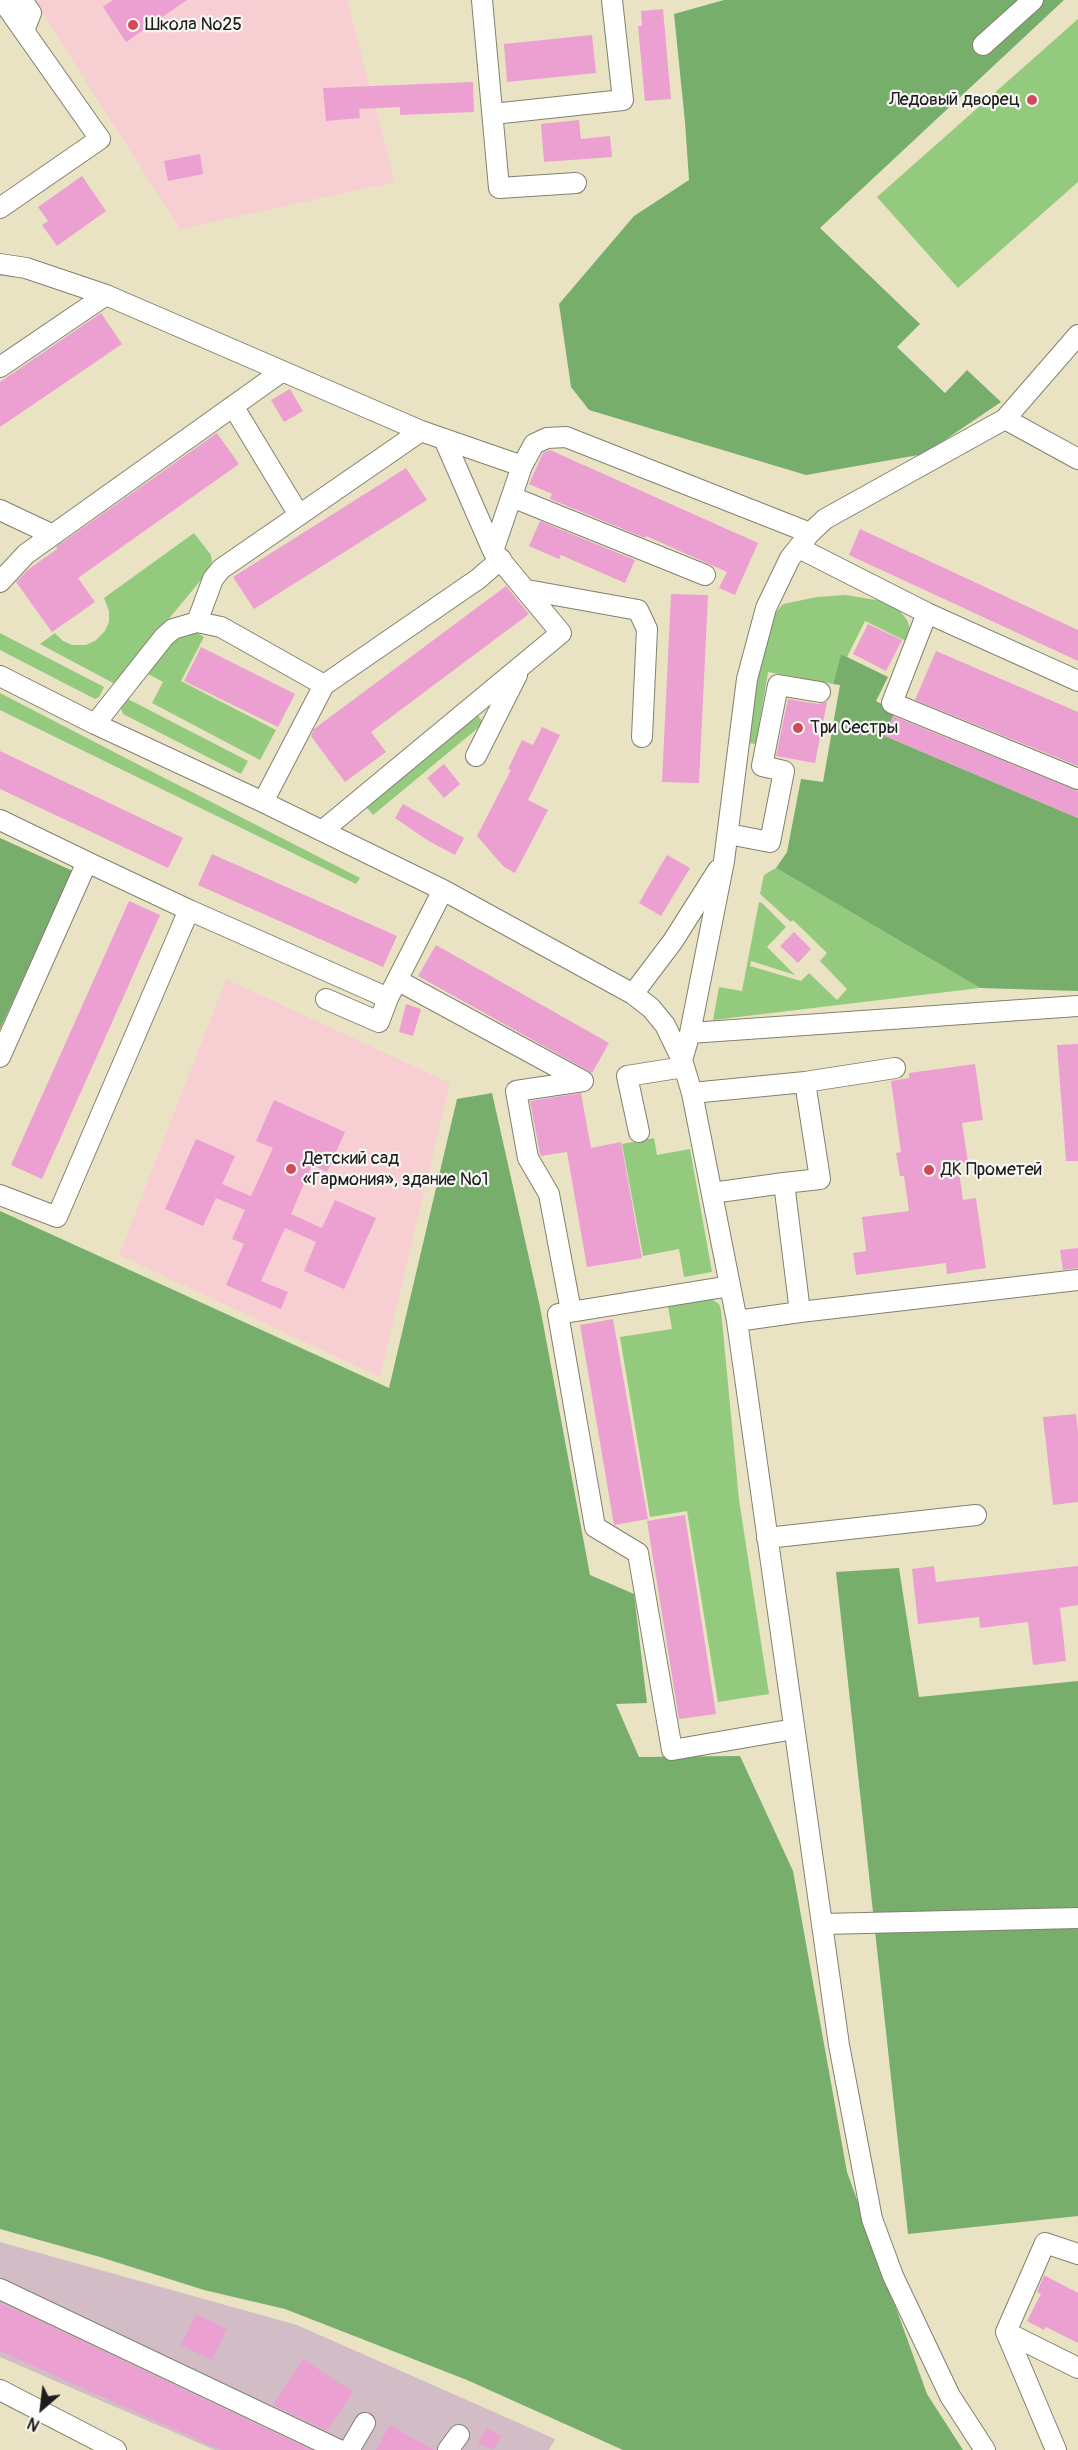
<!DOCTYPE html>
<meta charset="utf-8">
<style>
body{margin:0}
#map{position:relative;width:1078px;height:2450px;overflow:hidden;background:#e9e3c3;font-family:Pangolin,sans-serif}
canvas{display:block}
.north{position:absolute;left:12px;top:2378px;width:60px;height:60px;-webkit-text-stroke:4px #f6f6f2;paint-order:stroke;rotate:208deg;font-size:16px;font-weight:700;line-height:24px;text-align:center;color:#1c1c1c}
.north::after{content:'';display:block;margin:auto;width:21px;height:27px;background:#1c1c1c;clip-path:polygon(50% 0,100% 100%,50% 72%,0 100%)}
</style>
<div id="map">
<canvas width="1078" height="2450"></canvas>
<div class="north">N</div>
</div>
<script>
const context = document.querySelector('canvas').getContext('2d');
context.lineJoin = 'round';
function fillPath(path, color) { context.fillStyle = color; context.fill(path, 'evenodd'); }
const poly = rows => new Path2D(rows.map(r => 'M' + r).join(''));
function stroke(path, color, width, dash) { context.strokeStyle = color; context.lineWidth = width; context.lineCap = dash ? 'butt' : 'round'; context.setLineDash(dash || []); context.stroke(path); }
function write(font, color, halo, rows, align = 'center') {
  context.font = font + ' Pangolin,sans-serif'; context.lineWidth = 4.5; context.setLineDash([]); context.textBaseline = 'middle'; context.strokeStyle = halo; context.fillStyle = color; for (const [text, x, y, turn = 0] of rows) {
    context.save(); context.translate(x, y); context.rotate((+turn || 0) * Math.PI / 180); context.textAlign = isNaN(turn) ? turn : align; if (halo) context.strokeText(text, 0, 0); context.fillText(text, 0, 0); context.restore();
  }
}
fillPath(poly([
 [34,0,347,0,395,182,180,229],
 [226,979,450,1083,380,1377,119,1255]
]), '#f7cfd3');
fillPath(poly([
 [0,2242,297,2325,555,2439,549,2450,215,2450,0,2357]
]), '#d2bdc7');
fillPath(poly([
 [1078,19,1078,182,958,288,877,197],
 [194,533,211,555,212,562,210,569,115,684,40,644,55,633,63,641,72,645,86,645,95,641,105,631,109,622,109,611,104,598],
 [845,595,883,601,900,611,907,620,910,628,906,641,865,621,847,657,841,654,833,684,768,672,756,744,747,743,756,679,774,615,783,604,817,597],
 [194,631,204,637,181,681,276,730,260,760,152,703,163,682,146,673,158,649],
 [0,633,104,687,99,697,95,699,0,650],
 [0,693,141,766,360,878,356,884,0,710],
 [126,698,248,761,241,774,123,714,121,708],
 [475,712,484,723,373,815,363,803],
 [776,868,980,988,713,1020,719,987,742,991,759,902,762,903,786,927,767,947,795,975,751,961,750,966,801,981,809,973,837,1000,847,989,820,961,827,953,793,920,791,922,760,894,764,875],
 [654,1138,657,1155,690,1149,712,1272,684,1277,679,1249,643,1256,622,1144],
 [709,1297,719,1304,721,1310,739,1500,769,1694,718,1702,687,1511,650,1517,620,1337,672,1329,667,1301]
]), '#94ca7d');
fillPath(poly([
 [724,0,1064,0,820,228,920,324,897,347,945,393,967,370,1001,402,924,454,806,475,589,410,571,387,559,304,634,216,689,180,685,122,674,14],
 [841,654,888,677,876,701,895,711,885,736,1078,818,1078,991,980,988,776,868,787,852,801,779,823,782,840,685,833,684],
 [0,838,73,871,0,1029],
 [492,1093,540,1307,590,1575,634,1594,647,1703,616,1704,639,1757,740,1756,793,1871,847,2172,927,2394,963,2450,623,2450,467,2380,285,2309,204,2290,100,2257,0,2229,0,1211,389,1388,457,1099],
 [899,1568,919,1697,1078,1681,1078,2216,908,2234,836,1572]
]), '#77ae6c');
fillPath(poly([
 [113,0,187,0,126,42,103,7],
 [663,9,671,99,645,101,638,26,642,26,641,11],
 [592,35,596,73,507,82,504,44],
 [473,82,474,112,400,115,400,107,359,109,360,118,326,121,323,88],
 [579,120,581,139,610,136,612,157,544,162,541,124],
 [200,154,203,174,168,181,164,161],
 [82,176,106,211,57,246,42,225,48,221,38,207],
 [101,313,122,344,0,427,0,382],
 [290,389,303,411,284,422,271,400],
 [217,433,239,464,78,578,95,602,52,632,16,582,29,569,57,549,56,547],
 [550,450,758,543,735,595,719,588,727,572,646,536,645,538,550,499,552,494,529,484,543,453],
 [406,468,427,500,254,609,233,577],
 [540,521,635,560,625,583,561,555,559,559,529,546],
 [860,529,1078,630,1078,661,849,555],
 [506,586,529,614,371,732,386,752,345,782,311,736,314,729],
 [671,594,708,595,699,783,662,782],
 [868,624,902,640,886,671,853,654],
 [201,647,295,694,278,727,184,681],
 [936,651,1078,712,1078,766,915,700],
 [788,699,818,704,827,702,815,763,776,756],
 [893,716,1078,791,1078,818,885,736],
 [542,727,560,735,528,800,548,810,515,873,504,867,477,836,511,770,508,769,522,740,533,745],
 [0,751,183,838,168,868,0,789],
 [444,764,460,784,444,798,427,778],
 [403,804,464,838,455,855,427,840,395,818],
 [212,854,397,936,383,967,198,885],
 [667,855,690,868,661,916,639,903],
 [129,901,160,915,42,1179,11,1165],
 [794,932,811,949,798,963,780,946],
 [436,945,609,1043,592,1073,418,976],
 [406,1004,421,1009,413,1036,399,1032],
 [1078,1044,1078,1161,1066,1161,1057,1045],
 [975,1064,983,1120,962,1123,968,1162,958,1164,963,1200,976,1198,986,1268,947,1274,946,1263,856,1275,853,1253,866,1251,862,1217,909,1211,904,1176,900,1176,896,1153,901,1152,891,1081,909,1078,909,1073],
 [581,1093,591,1148,621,1142,642,1258,587,1267,567,1152,541,1156,540,1154,530,1101],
 [274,1100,345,1132,327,1172,312,1165,291,1214,322,1228,335,1200,376,1218,344,1289,304,1271,316,1242,285,1228,261,1281,288,1292,281,1309,226,1285,244,1244,232,1239,245,1210,216,1198,203,1226,165,1209,196,1139,235,1156,222,1184,251,1196,273,1148,256,1141],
 [1078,1248,1078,1268,1063,1270,1060,1250],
 [613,1319,648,1519,614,1525,580,1325],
 [1076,1414,1078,1432,1078,1502,1053,1505,1043,1417],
 [685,1515,716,1714,679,1719,647,1521],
 [934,1566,936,1582,1078,1566,1078,1605,1060,1608,1066,1661,1033,1665,1028,1622,980,1628,979,1617,918,1624,912,1569],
 [1044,2275,1078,2293,1078,2343,1046,2327,1044,2330,1027,2321,1041,2294,1037,2292],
 [0,2303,42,2322,311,2450,221,2450,0,2351],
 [196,2314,227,2329,212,2360,181,2345],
 [303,2359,353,2392,327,2431,273,2405],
 [390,2425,434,2450,376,2450],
 [487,2428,501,2436,493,2450,478,2443]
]), '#eba0d1');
const minor = poly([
 [22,0,31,13,24,31],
 [482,0,499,188,576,183],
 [983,45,1033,0],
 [493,114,623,100,612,0],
 [0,208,100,139,2,0],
 [0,264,26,268,106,295,421,431,522,466],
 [0,367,106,295],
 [233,406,299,515],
 [1005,419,1078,459],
 [512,497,705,575],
 [0,510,53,535],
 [799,548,927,613,1078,681],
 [493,551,522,466,534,444,547,438,566,437,810,533],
 [0,582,26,554,281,372],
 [527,590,638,610,647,629,642,737],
 [927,613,892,703,1078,779],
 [197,622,213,579,221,569,421,431],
 [0,676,95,724,263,802,443,890,633,994,651,1008,665,1025,682,1060,692,1093,737,1321,839,2045,872,2219,893,2276,950,2396,985,2450],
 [95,724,164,637,173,629,197,622,221,627,324,685],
 [476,756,517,675],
 [263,802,324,685,478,579,501,559],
 [0,820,87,862,0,1057],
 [322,831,561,633,493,551,444,439],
 [728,834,770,842,784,771,762,766,778,685,820,692],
 [87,862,189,910],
 [397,980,583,1081],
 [633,994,673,941,718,870],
 [326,999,379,1022,388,998],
 [690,1033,1078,1006],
 [682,1060,690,1033,724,861,747,679,766,608,790,558,810,533,825,519,1005,419,1078,335],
 [805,1082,895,1068],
 [692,1093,805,1082,820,1179,784,1183,800,1312,737,1321],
 [639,1132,627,1076,684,1067],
 [712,1193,784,1183],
 [0,1195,57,1217,189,910,388,998,443,890],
 [730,1286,558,1314,595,1527,638,1553,672,1750,794,1729],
 [571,1311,549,1194,528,1158,516,1091,583,1081],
 [800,1312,1078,1280],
 [767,1538,976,1515],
 [822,1924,1078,1918],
 [0,2289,339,2450],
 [1006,2332,1078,2368],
 [0,2390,116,2450],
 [349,2450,365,2423],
 [448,2450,459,2435],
 [1056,2450,1006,2332,1045,2243,1078,2254]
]);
stroke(minor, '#828070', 22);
stroke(minor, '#fff', 20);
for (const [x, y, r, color] of [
 [133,25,6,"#d1495b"],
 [1032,100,6,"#d1495b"],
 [798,728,6,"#d1495b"],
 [291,1169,6,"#d1495b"],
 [929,1170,6,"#d1495b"]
]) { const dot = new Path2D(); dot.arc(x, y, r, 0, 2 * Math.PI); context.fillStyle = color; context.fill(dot); stroke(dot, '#f6f6f2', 2); }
write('18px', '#1c1c1c', '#f6f6f2', [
 ["Школа №25",145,25],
 ["Ледовый дворец",1020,100,"right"],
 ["Три Сестры",810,728],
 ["Детский сад",303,1159],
 ["«Гармония», здание №1",303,1180],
 ["ДК Прометей",941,1170]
], 'left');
</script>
